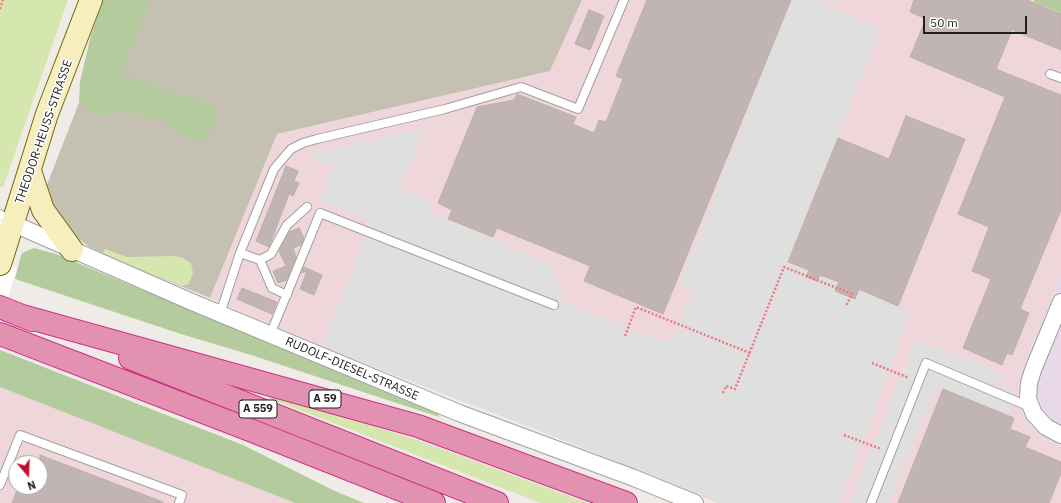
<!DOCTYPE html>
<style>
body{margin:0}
#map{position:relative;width:1061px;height:503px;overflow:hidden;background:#efebe6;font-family:"IBM Plex Sans",sans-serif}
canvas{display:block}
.north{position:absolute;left:8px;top:455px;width:40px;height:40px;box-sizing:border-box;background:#fff;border:1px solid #a5a5a5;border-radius:50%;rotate:161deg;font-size:11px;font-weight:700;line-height:16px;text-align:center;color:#1f1f1f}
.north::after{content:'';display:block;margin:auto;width:14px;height:18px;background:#c30b2e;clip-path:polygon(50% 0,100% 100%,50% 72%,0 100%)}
.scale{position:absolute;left:923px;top:16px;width:104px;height:18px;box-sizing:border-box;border:2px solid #1f1f1f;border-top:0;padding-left:5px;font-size:12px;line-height:14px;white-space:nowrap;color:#1f1f1f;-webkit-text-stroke:3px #fff;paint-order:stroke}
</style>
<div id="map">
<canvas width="1061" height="503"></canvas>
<div class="north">N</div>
<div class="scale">50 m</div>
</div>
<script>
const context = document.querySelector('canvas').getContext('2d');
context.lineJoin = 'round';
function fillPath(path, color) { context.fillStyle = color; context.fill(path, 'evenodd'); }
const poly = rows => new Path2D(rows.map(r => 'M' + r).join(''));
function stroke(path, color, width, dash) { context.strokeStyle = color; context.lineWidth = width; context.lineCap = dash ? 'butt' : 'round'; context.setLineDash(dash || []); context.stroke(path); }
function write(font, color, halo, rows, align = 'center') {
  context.font = font + ' "IBM Plex Sans",sans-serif'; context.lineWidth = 3; context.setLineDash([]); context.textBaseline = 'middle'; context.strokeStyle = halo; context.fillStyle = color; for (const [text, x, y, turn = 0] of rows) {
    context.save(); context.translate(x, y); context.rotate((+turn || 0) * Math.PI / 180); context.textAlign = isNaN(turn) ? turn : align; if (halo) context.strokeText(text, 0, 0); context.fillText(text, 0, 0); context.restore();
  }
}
fillPath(poly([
 [582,0,1061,0,1061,276,1023,368,1042,439,1061,446,1061,503,718,503,574,444,322,347,210,298,277,134,550,71],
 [0,387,295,503,0,503],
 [16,463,40,463,40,487,16,487]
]), '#efd6da');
fillPath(poly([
 [1061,276,1061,446,1042,439,1031,431,1019,418,1014,396,1023,368]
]), '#e8d8e8');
fillPath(poly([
 [119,0,582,0,550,71,277,134,210,298,124,263,90,247,77,238,62,224,45,190]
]), '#c4c0b2');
fillPath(poly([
 [0,0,68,0,3,187,0,187],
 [105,249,127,257,174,256,183,258,191,263,193,273,189,284,182,286,124,263,103,253],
 [270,393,420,441,588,503,541,503,268,398]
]), '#d5e7af');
fillPath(poly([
 [103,0,150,0,121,74,211,105,217,114,214,125,211,132,201,141,184,137,163,121,138,113,116,112,99,115,84,109,79,101,80,82,91,35],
 [1034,0,1061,0,1061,13,1034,2],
 [34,248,56,254,358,380,438,412,439,417,251,355,181,334,15,279,21,255,24,252],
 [0,350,243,445,335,491,364,503,295,503,0,387]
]), '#b4cc9d');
fillPath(poly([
 [791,0,813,0,881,29,787,262,911,312,839,503,722,503,322,345,372,222,319,201,334,162,316,165,312,153,424,129,399,189,431,203,429,213,550,264,560,283,561,298,573,307,612,321,663,342,673,339,692,290,680,281,700,234],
 [916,339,1003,374,998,385,1014,391,1010,415,937,386,889,503,850,503]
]), '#dfdfdf');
fillPath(poly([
 [0,261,17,268,0,325]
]), '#fff');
const building = poly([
 [647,0,791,0,663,314,584,281,590,266,497,228,493,237,448,219,452,210,438,203,477,107,514,100,517,94,576,117,573,124,594,133,599,120,606,122,623,79,616,76,647,0],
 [914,0,1027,0,1061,14,1061,50,1012,30,996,69,1061,95,1061,210,1020,309,1029,313,1012,355,1007,353,1002,365,963,348,991,279,972,271,989,227,958,214,1005,97,910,57,926,19,910,12,914,0],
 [589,10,604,16,590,50,575,44,589,10],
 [906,116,965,139,898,306,859,289,855,299,835,291,839,282,820,275,817,281,806,277,809,270,788,262,838,138,889,159,906,116],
 [286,166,298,171,294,181,299,183,293,196,289,194,269,247,256,241,286,166],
 [299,228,304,238,301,245,293,248,296,257,287,280,278,283,273,271,286,266,279,251,289,232,299,228],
 [304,267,322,275,314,295,300,289,307,271,301,273,304,267],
 [242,288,277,302,272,314,237,299,242,288],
 [943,389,1014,418,1010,429,1030,437,1025,447,1061,462,1061,473,1049,503,898,503,943,389],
 [40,455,163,502,163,503,12,503,18,487,40,487,40,455]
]);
fillPath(building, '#c0b5b3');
stroke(building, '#c0afa9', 1);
const service = poly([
 [1050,74,1061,78],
 [0,214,14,224,0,224],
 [240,253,260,260,272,288,287,295],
 [260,260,271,254,287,225,307,207],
 [220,314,240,253,274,169,291,149,303,143,317,139,445,109,521,87,578,109,624,0],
 [270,335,320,213,554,305],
 [0,485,20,435,182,495,179,503],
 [871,503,926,363,1030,407]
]);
const minor = poly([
 [14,224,192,302,459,413,634,478,695,503],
 [1061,302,1033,370,1029,383,1028,399,1034,414,1046,427,1061,435]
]);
const secondary = poly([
 [30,171,43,210,72,250],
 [0,264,47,114,91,0]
]);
const motorway = poly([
 [0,307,32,320],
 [19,315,418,426,626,503],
 [0,334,250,430,434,503],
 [130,358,497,503]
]);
stroke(service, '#a0a0a0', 10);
stroke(minor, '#a0a0a0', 18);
stroke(secondary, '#72690b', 24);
stroke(motorway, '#d12f85', 24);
stroke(poly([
 [0,9,3,0],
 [625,336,636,307,750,353],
 [872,363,909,378],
 [723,393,726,386,735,389,784,267,852,294,846,306],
 [844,435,881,449]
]), '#f2747f', 2.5, [2, 2]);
stroke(service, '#fff', 8);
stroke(minor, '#fff', 16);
stroke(secondary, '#f6eebd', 22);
stroke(motorway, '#e292b0', 22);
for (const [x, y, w] of [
 [325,399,32],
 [258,409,38]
]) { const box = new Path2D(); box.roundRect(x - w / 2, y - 9, w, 18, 3); context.fillStyle = '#fff'; context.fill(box); stroke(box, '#1f1f1f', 1); }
write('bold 11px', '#1f1f1f', null, [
 ["A 59",325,399],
 ["A 559",258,409]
]);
write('12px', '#1f1f1f', '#fff', [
 ["THEODOR-HEUSS-STRASSE",44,132,-71],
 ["RUDOLF-DIESEL-STRASSE",352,369,23]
]);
</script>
